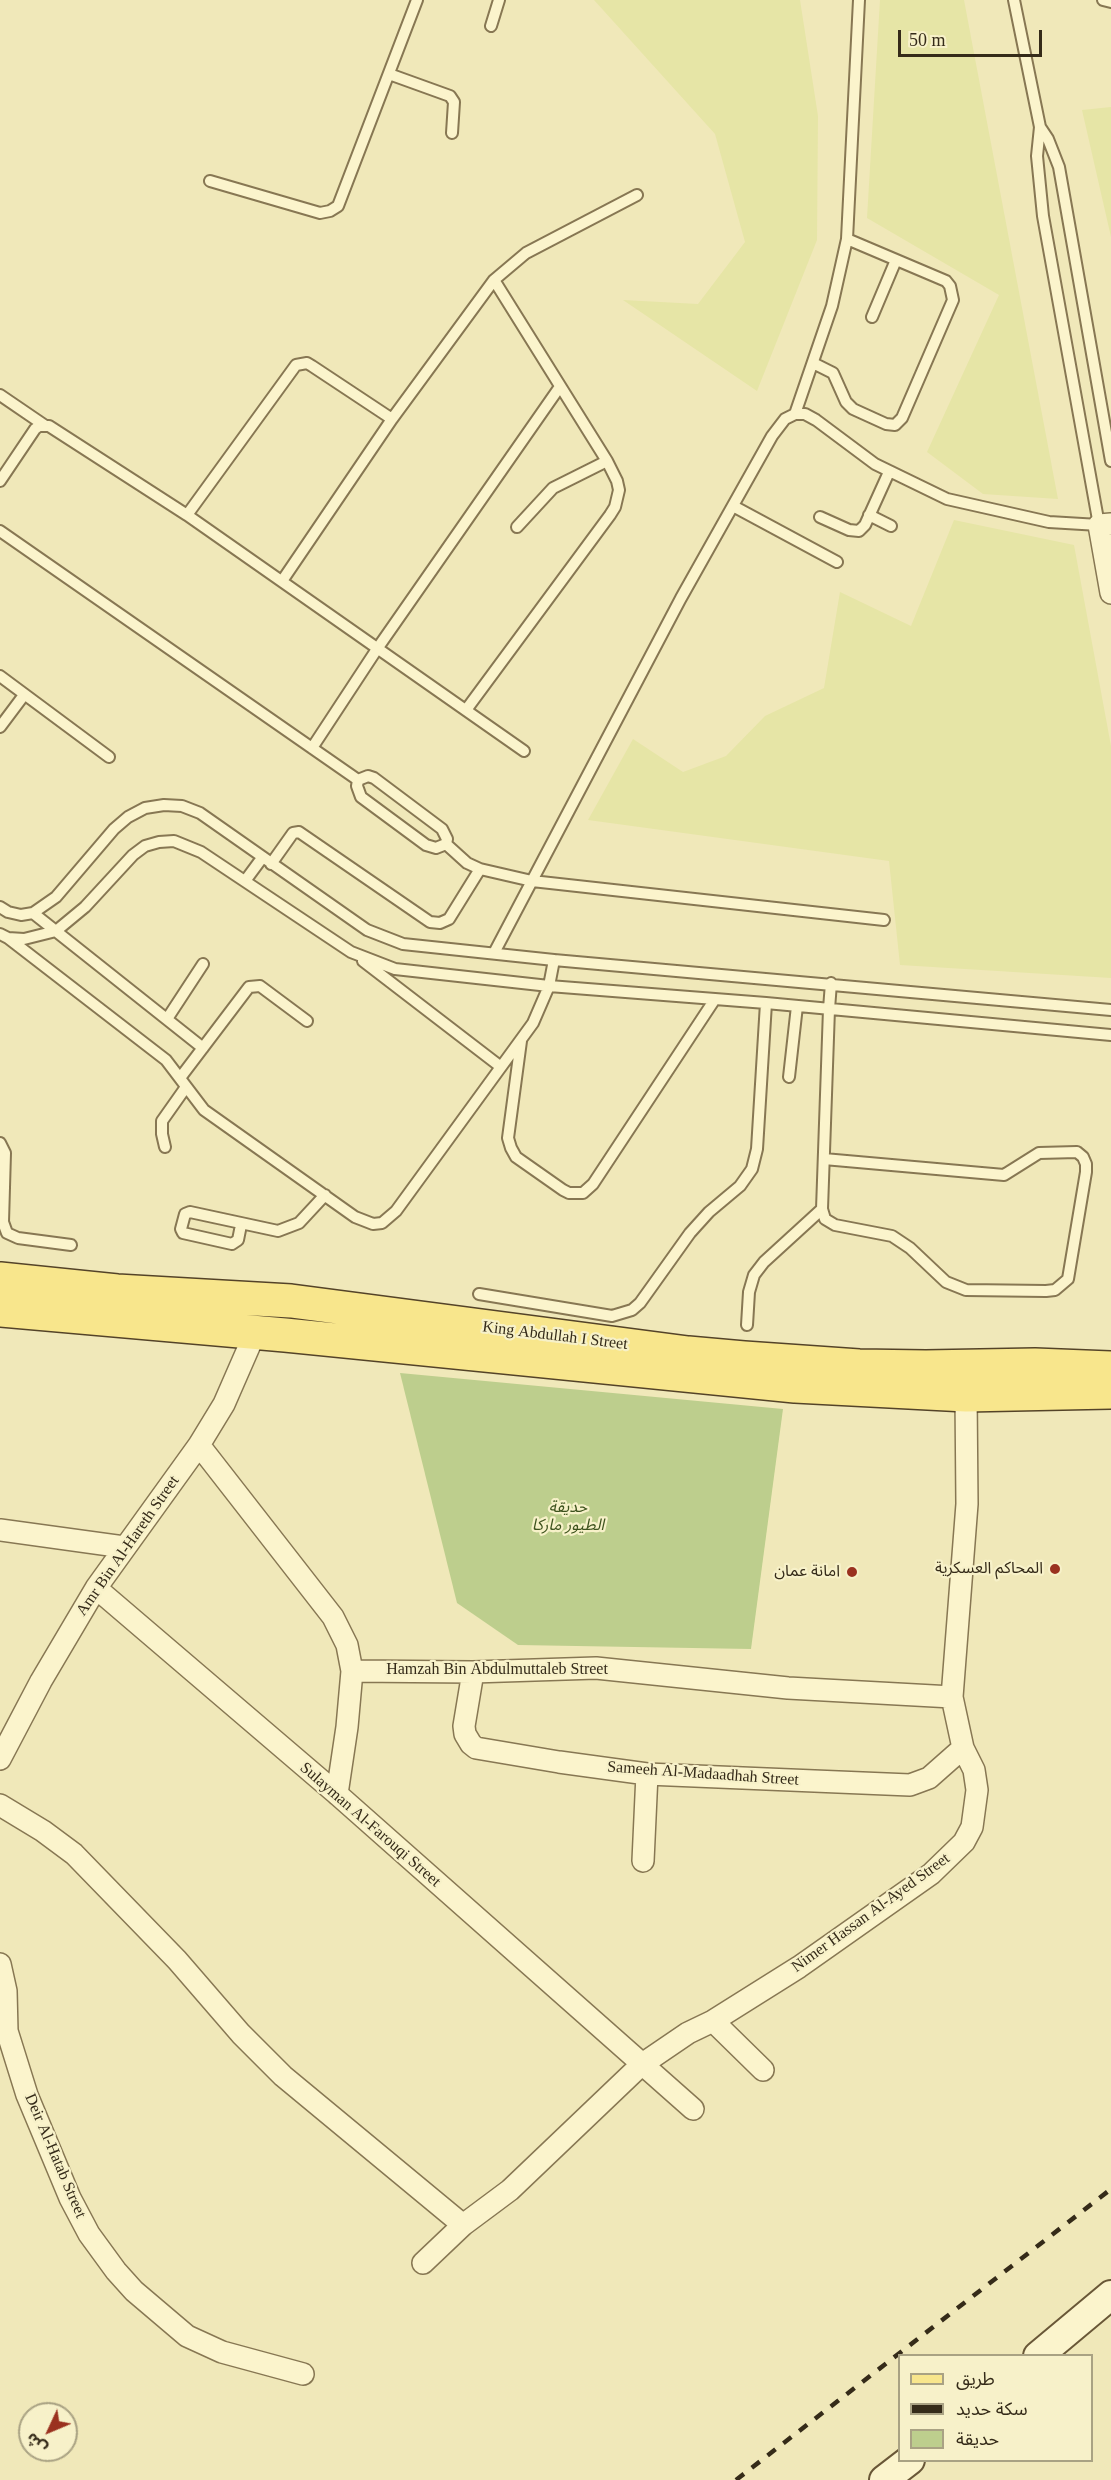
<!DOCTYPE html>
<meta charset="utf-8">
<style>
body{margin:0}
#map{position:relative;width:1111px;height:2480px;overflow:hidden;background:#f0e8b9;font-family:"Times New Roman","Noto Sans Arabic",serif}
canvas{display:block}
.legend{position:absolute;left:898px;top:2354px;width:195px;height:108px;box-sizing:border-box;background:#f7f1c9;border:2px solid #a9a283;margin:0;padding:8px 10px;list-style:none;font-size:18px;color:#352b19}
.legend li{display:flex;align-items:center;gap:12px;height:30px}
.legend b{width:30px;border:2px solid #a9a283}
.north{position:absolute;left:18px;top:2402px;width:60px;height:60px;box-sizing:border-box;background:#f7f1c9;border:2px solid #a9a283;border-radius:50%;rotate:226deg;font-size:16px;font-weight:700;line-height:24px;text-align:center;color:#352b19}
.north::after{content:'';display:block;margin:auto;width:21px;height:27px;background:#9a311f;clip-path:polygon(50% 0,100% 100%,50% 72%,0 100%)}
.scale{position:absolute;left:898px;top:30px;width:144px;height:27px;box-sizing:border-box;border:3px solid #352b19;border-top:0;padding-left:8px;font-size:18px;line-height:21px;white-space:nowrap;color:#352b19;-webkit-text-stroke:4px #f7f1c9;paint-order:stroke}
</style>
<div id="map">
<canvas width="1111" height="2480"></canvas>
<ul class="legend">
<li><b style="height:8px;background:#f8e68c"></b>طريق</li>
<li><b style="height:8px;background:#352b19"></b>سكة حديد</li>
<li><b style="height:16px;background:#bdce8d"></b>حديقة</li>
</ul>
<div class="north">ش</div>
<div class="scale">50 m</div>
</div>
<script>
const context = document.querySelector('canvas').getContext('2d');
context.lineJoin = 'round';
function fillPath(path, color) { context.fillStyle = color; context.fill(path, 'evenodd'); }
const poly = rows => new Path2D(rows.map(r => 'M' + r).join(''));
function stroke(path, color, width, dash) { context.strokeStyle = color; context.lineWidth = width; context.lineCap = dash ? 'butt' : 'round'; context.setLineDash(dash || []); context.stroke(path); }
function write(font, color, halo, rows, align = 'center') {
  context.font = font + ' "Times New Roman","Noto Sans Arabic",serif'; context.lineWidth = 4.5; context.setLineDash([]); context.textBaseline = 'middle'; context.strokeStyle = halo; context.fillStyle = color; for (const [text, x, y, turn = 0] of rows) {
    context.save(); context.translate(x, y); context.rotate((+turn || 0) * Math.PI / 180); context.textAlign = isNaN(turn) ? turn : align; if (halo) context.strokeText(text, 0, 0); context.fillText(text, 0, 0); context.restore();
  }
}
fillPath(poly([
 [594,0,800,0,818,116,817,240,757,391,623,300,698,304,745,242,715,134],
 [880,0,964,0,1058,499,983,494,927,452,999,295,867,218],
 [1111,107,1111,237,1082,110],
 [954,520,1074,545,1111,746,1111,978,900,965,889,861,588,820,633,739,683,772,726,756,765,716,824,688,840,592,911,626]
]), '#e6e5a6');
fillPath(poly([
 [400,1373,783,1409,751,1649,518,1645,457,1603]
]), '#bdce8d');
const lane = poly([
 [1014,0,1040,127,1048,139,1059,167,1111,461],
 [1103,0,1111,2],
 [491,26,499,0],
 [389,74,450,96,454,102,452,133],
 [210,181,320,213,330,211,338,206,417,0],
 [872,317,896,260],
 [813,363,833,373,846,402,853,409,886,424,895,425,902,418,953,300,950,286,946,281,847,239],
 [0,395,44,425],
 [795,414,832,306,847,239,859,0],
 [0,481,35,429,39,426,49,426,187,515,524,751],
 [733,506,837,562],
 [187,515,296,365,307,363,312,366,392,419],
 [869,515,891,526],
 [820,517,849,530,859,531,865,525,889,472],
 [517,527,553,488,607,461],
 [0,531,358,780],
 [282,581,392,419,494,280,526,253,637,195],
 [0,676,109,757],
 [466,710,610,515,615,507,619,490,617,481,607,461,494,280],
 [0,727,24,695],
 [312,748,377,649,559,388],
 [358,780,368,776,374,778,442,829,447,839,446,844,467,863,480,869,532,881,884,920],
 [358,780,357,786,361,797,426,845,436,848,446,844],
 [271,864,293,833,299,832,430,922,440,923,449,919,480,869],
 [245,881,262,858],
 [0,907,8,912,21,915,33,913,56,897,114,829,128,817,145,808,164,805,182,806,200,813,367,930,403,944,554,960,1111,1010],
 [33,913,203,1048],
 [0,934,8,938,24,939,56,931,85,907,133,855,145,846,159,842,174,841,201,852,351,952,395,969,549,986,766,1003,1111,1035],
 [8,938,166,1060,204,1110,355,1217,373,1224,382,1223,396,1211,533,1023,549,986,554,960],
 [494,953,681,598,772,436,785,419,795,414,805,414,816,420,875,464,947,499,1049,522,1099,525,1043,216,1037,156,1040,127],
 [363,961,501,1067],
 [167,1019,203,964],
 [521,1041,508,1138,511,1148,516,1157,563,1190,569,1193,583,1193,593,1184,715,999],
 [789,1077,797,1006],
 [180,1078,249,987,260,986,307,1021],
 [0,1143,5,1153,3,1222,7,1233,18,1238,71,1245],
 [165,1147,162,1134,162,1121,186,1087],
 [824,1159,1004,1175,1039,1153,1077,1152,1083,1157,1086,1164,1086,1172,1068,1279,1055,1290,1046,1291,966,1290,946,1282,910,1248,892,1236,835,1225,825,1219,822,1209,829,1009,831,983],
 [241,1225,238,1240,232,1244,183,1233,181,1229,185,1214,190,1212,278,1231,299,1223,325,1195],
 [479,1294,612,1316,632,1310,640,1303,690,1233,709,1212,740,1186,752,1169,757,1149,766,1003],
 [747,1325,749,1292,754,1275,764,1262,822,1209]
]);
const street = poly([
 [1111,524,1099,525,1111,593],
 [199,1445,333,1617,347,1645,352,1671,347,1727,337,1794],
 [0,1530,124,1547],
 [96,1588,337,1794,693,2109],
 [352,1671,473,1672,596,1668,788,1688,952,1697],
 [473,1672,464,1726,465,1734,471,1744,476,1748,559,1762,647,1774,910,1785,929,1778,963,1748],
 [0,1759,41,1681,96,1588,199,1445,224,1404,255,1333],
 [0,1805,43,1831,74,1854,177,1960,241,2034,283,2076,463,2225],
 [643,1861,647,1774],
 [0,1964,6,1991,7,2031,0,2030],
 [713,2021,763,2070],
 [7,2031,27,2095,70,2198,89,2234,116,2271,134,2291,187,2336,222,2352,303,2374],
 [423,2263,463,2225,510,2190,641,2065,688,2033,713,2021,799,1967,931,1874,964,1842,972,1827,977,1790,974,1770,963,1748,952,1697,967,1504,966,1395]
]);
const secondary = poly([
 [1038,2356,1111,2295],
 [884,2480,910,2460]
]);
const primary = poly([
 [0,1279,117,1291,291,1301,688,1353,744,1358,859,1366,926,1367,1035,1365,1111,1368],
 [0,1310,285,1335,795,1386,966,1395,1111,1392]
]);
stroke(lane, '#877753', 14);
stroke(street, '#877753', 24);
stroke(secondary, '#695737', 32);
stroke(primary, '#544328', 36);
stroke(lane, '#fbf4cc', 10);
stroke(street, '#fbf4cc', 21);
stroke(secondary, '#fbf4cc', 28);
stroke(primary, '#f8e68c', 33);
stroke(poly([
 [736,2480,1111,2189]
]), '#352b19', 4.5, [10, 10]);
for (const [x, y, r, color] of [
 [1055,1569,6,"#9a311f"],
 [852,1572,6,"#9a311f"]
]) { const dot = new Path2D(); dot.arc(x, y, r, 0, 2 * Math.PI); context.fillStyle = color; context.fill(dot); stroke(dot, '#f7f1c9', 2); }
write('16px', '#352b19', '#f7f1c9', [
 ["King Abdullah I Street",555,1336,7],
 ["Amr Bin Al-Hareth Street",128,1546,-55],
 ["Hamzah Bin Abdulmuttaleb Street",497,1670],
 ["Sameeh Al-Madaadhah Street",703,1774,4],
 ["Sulayman Al-Farouqi Street",370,1825,41],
 ["Nimer Hassan Al-Ayed Street",871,1913,-36],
 ["Deir Al-Hatab Street",55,2156,67]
]);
write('italic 16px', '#3e531e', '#f7f1c9', [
 ["حديقة",568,1508],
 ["الطيور ماركا",568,1526]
]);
write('16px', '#352b19', '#f7f1c9', [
 ["المحاكم العسكرية",1043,1569],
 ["امانة عمان",840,1572]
], 'right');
</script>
